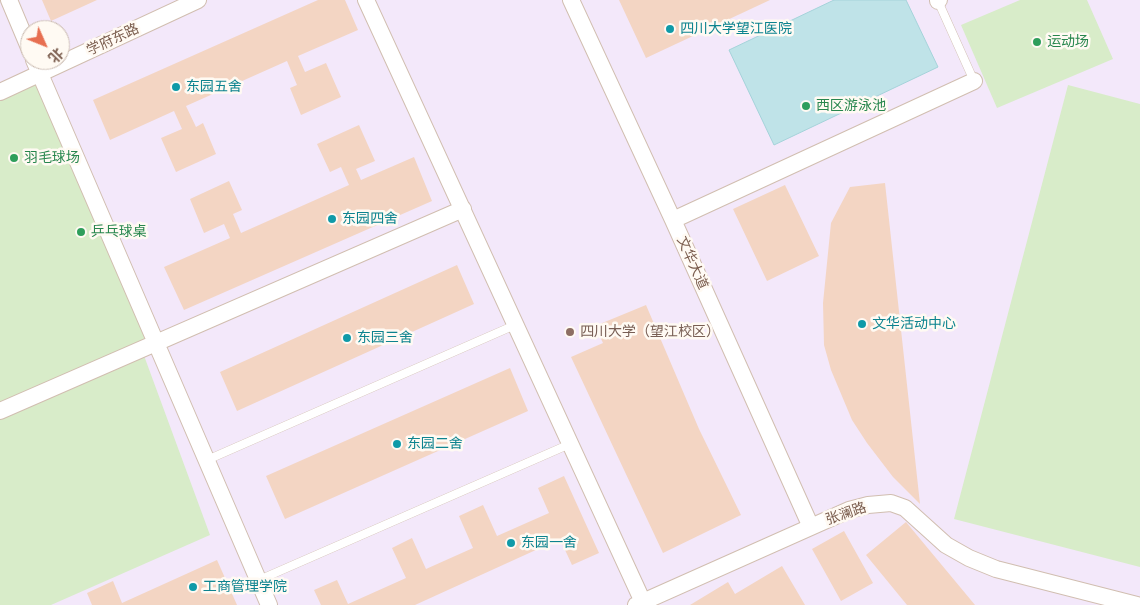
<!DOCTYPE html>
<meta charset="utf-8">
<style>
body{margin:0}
#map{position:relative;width:1140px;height:605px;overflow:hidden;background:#fdf6ec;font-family:"Fira Sans Condensed","Noto Sans SC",sans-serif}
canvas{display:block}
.north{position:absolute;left:20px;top:20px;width:50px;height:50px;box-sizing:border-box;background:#fffaf3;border:1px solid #cabbb1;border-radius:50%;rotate:134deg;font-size:14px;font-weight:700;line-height:20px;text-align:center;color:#7a5c4d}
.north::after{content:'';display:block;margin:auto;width:18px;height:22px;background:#e76f51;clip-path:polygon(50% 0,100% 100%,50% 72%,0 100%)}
</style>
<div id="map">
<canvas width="1140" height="605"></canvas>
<div class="north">北</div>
</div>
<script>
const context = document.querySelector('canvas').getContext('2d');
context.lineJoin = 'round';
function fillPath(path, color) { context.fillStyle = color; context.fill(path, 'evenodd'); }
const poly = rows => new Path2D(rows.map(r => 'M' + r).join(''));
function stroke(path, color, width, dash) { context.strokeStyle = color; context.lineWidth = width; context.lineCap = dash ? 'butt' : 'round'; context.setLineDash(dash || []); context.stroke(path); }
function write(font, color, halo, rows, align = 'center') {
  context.font = font + ' "Fira Sans Condensed","Noto Sans SC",sans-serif'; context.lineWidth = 5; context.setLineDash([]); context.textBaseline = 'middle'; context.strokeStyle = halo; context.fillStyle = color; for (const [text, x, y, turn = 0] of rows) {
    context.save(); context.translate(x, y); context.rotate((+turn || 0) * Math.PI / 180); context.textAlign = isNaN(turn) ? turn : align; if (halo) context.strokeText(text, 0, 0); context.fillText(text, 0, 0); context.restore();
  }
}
fillPath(poly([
 [0,0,1140,0,1140,605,0,605],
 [30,30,60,30,60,60,30,60]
]), '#f3e8fa');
fillPath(poly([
 [1020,0,1087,0,1113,59,997,108,961,25],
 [40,74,148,338,139,342,210,535,51,605,0,605,0,92],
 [1068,85,1140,104,1140,567,954,519]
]), '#d8ecc9');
const water = poly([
 [834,0,906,0,938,67,774,145,729,50,834,0]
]);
fillPath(water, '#bfe3e8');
stroke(water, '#a5d3da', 1);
fillPath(poly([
 [42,0,97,0,51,21],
 [318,0,345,0,358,30,298,56,305,72,326,63,341,97,301,115,290,88,297,85,287,61,186,106,196,127,203,123,216,154,176,172,161,138,182,129,174,111,110,140,93,100],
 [619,0,770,0,646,58],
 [359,125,375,161,356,169,361,180,414,157,432,201,184,310,164,267,230,238,224,224,204,233,190,199,229,181,242,210,233,214,241,233,349,185,341,167,330,172,317,144],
 [885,183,920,504,893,477,867,443,852,420,831,370,824,345,823,303,831,223,850,187],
 [785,185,819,256,767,281,733,209],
 [457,265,474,304,237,411,220,372],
 [646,305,699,429,741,515,663,553,571,357,603,343,595,326],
 [510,368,528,411,285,519,266,476],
 [564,476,599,553,572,565,560,539,415,605,321,605,314,590,337,580,348,604,406,578,392,548,412,538,426,569,473,548,459,516,483,505,497,536,549,513,538,488],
 [906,522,975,605,907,605,866,555],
 [844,531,873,583,841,601,812,549],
 [217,560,237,605,92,605,87,593,113,581,122,603],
 [782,566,805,605,690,605,728,582,735,594]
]), '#f3d5c3');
const service = poly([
 [938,1,974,81],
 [207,460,515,325],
 [259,580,570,444]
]);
const minor = poly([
 [9,0,30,50],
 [366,0,643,602],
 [571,0,673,220,811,527],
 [938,1,939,0],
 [34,60,269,605],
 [0,92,198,0],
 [673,220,974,81],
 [0,411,463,209],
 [636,605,849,510,868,505,891,503,905,508,946,545,969,558,996,569,1137,605]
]);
stroke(service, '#d1beb0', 9);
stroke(minor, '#d1beb0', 18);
stroke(service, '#fff', 8);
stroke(minor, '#fff', 16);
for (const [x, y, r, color] of [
 [670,29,5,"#0f9aa8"],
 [1037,42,5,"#2e9e5b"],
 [176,87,5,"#0f9aa8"],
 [806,106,5,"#2e9e5b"],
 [14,158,5,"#2e9e5b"],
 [332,219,5,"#0f9aa8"],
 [81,232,5,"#2e9e5b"],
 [862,324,5,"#0f9aa8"],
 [570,332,5,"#8d6e63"],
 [347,338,5,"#0f9aa8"],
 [397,444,5,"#0f9aa8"],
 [511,543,5,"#0f9aa8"],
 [193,587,5,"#0f9aa8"]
]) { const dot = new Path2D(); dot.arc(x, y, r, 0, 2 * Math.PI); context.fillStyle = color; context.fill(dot); stroke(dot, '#fffaf3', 2); }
write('14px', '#0d838f', '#fffaf3', [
 ["四川大学望江医院",680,29],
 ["东园五舍",186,87],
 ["东园四舍",342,219],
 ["文华活动中心",872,324],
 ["东园三舍",357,338],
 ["东园二舍",407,444],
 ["东园一舍",521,543],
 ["工商管理学院",203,587]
], 'left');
write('14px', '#7a5c4d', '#fffaf3', [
 ["学府东路",113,40,-25],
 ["文华大道",692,263,66],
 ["张澜路",846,514,-19]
]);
write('14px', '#27864d', '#fffaf3', [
 ["运动场",1047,42],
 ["西区游泳池",816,106],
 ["羽毛球场",24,158],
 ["乒乓球桌",91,232]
], 'left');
write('14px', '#785e54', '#fffaf3', [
 ["四川大学（望江校区）",580,332]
], 'left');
</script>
